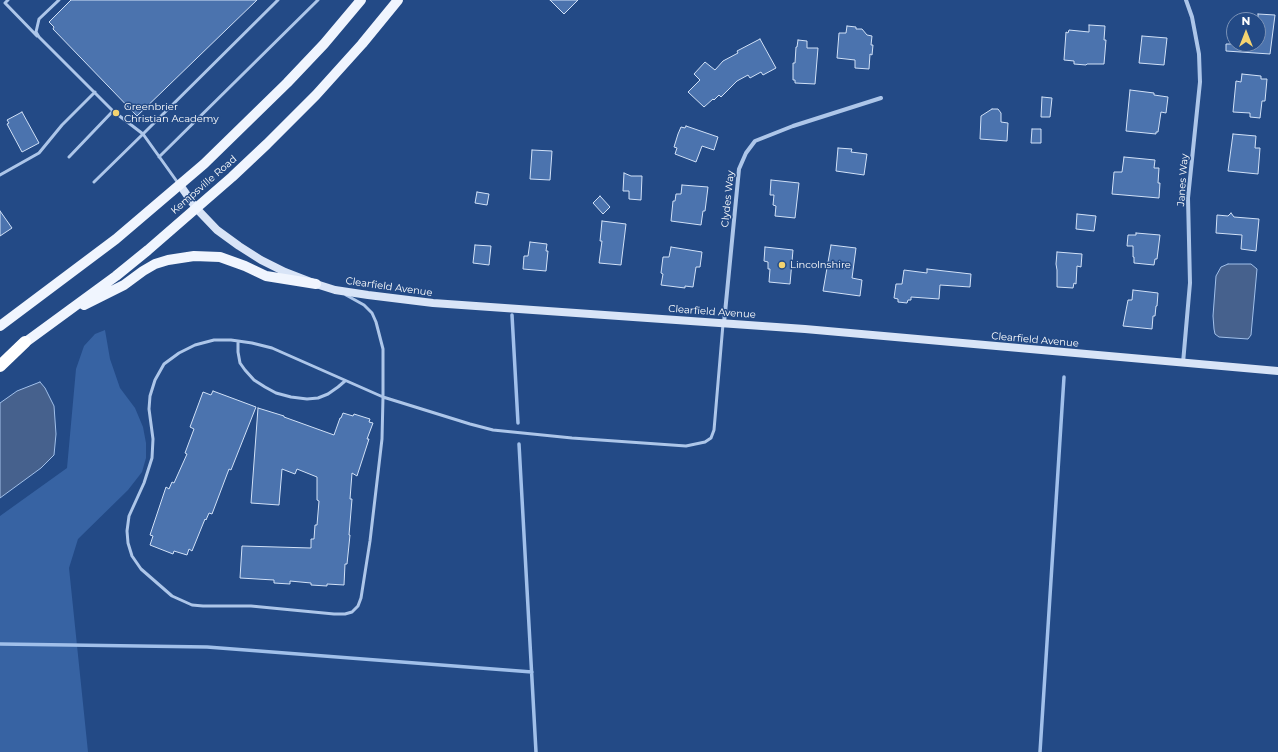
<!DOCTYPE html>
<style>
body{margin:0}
#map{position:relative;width:1278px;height:752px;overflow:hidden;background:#234a86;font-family:Montserrat,sans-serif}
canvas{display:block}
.north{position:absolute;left:1226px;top:12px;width:40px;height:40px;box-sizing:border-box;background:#234a86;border:1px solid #7b92b6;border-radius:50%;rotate:0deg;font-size:11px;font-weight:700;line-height:16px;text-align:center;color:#fff}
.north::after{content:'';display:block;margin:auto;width:14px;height:18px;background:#f4d370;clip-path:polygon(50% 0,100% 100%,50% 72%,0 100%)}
</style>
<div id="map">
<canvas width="1278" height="752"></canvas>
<div class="north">N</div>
</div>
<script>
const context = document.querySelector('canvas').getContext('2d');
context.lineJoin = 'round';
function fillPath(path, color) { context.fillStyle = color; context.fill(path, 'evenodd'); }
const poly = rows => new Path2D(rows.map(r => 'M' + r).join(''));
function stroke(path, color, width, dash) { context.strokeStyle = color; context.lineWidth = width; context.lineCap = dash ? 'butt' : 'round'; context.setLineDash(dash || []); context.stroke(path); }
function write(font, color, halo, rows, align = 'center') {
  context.font = font + ' Montserrat,sans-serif'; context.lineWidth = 3; context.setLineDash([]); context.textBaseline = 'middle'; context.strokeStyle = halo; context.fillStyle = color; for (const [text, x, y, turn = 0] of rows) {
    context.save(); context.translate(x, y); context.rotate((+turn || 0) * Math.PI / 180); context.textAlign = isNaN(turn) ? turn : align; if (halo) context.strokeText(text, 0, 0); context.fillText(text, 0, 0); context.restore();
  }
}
fillPath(poly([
 [105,330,110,359,120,388,135,408,143,427,146,443,146,458,142,472,128,490,78,539,69,568,88,752,0,752,0,516,67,468,76,369,84,346,95,334]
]), '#3763a3');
const water = poly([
 [1228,264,1251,264,1257,269,1251,335,1248,339,1219,337,1215,334,1214,329,1213,316,1216,276,1221,267,1228,264],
 [40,382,45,388,54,406,56,434,54,455,41,468,0,498,0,403,17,391,40,382]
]);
fillPath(water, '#46618d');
stroke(water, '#a1c0ea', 1);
stroke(poly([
 [512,315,518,423],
 [519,444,536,752],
 [0,644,207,647,532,672],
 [1040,752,1064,377]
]), '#a1c0ea', 3.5);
const building = poly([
 [71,0,257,0,137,116,53,29,54,27,49,22,71,0],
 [550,0,578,0,564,14,550,0],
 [1258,14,1275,15,1270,54,1226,51,1226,44,1258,44,1258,14],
 [1089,25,1105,26,1104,40,1106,40,1104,64,1087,64,1086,65,1074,64,1074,61,1064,60,1066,32,1068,33,1069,30,1089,32,1089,25],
 [847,26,856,27,856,29,862,29,867,35,872,36,871,45,873,45,872,55,870,54,869,69,855,68,855,60,837,58,839,33,846,33,847,26],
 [1142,36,1167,38,1164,65,1139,63,1142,36],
 [760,39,776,68,763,75,761,72,750,78,748,75,737,81,721,97,719,95,714,100,713,99,704,107,688,92,700,80,694,74,705,62,715,70,723,61,738,53,737,51,760,39],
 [798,40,807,41,807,48,818,48,815,84,795,83,795,80,793,80,793,63,795,63,796,47,797,47,798,40],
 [1242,74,1261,76,1261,79,1267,79,1265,101,1262,101,1260,118,1250,117,1250,113,1233,112,1236,81,1241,82,1242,74],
 [1130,90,1154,93,1154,95,1168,97,1166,113,1161,112,1158,132,1156,132,1156,134,1126,131,1130,90],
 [1042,97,1052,98,1050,117,1041,117,1042,97],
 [992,109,998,109,1001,113,1001,122,1008,123,1007,141,980,139,981,116,992,109],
 [22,112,39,143,22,152,7,124,9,123,7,120,22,112],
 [686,126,718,137,714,150,702,146,696,162,675,154,677,148,674,147,678,134,681,127,685,128,686,126],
 [1032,129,1041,129,1041,143,1031,143,1032,129],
 [1233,134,1256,136,1255,148,1260,148,1258,174,1228,171,1233,134],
 [838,148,852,149,851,152,867,154,864,175,836,171,838,148],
 [532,150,552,151,550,180,530,179,532,150],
 [1124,157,1155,160,1154,168,1159,168,1158,183,1160,183,1159,198,1112,194,1114,172,1122,172,1124,157],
 [624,173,631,176,642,176,641,200,629,199,629,191,623,191,624,173],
 [771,180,799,183,795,218,775,216,776,206,773,205,774,195,770,195,771,180],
 [682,185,708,187,705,211,703,211,701,225,671,221,673,201,675,201,676,194,681,194,682,185],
 [477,192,489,194,487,205,475,203,477,192],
 [600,196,610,207,603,214,593,203,600,196],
 [0,211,12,228,0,236,0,211],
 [1231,213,1234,217,1259,219,1256,251,1241,249,1242,235,1216,233,1217,215,1228,216,1231,213],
 [1077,214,1096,216,1094,231,1076,229,1077,214],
 [602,221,626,224,621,265,599,263,602,241,600,241,602,221],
 [1136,233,1160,235,1157,259,1155,259,1154,265,1134,263,1134,257,1133,257,1133,246,1127,246,1128,235,1136,235,1136,233],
 [530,242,547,244,546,251,548,251,546,271,523,269,524,256,528,256,530,242],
 [475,245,491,246,489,265,473,263,475,245],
 [831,245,856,248,852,278,862,280,860,296,823,291,831,245],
 [671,247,702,252,700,267,696,267,693,287,685,286,685,288,661,285,663,274,661,273,663,257,669,257,671,247],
 [765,247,793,250,790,284,769,282,770,269,768,269,768,262,764,261,765,247],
 [1057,252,1082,254,1081,267,1077,266,1076,284,1074,283,1073,288,1057,287,1057,270,1056,264,1057,252],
 [927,269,971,274,970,287,940,285,939,299,911,297,911,300,908,300,907,303,898,302,898,299,894,298,896,284,902,284,904,270,927,273,927,269],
 [1133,290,1158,293,1157,306,1156,306,1155,316,1153,316,1152,329,1123,326,1128,300,1132,300,1133,290],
 [213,391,256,407,231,470,229,469,212,514,209,513,206,520,205,519,192,551,189,549,187,555,174,551,173,554,150,545,153,536,150,535,166,487,169,489,172,482,174,483,187,454,185,453,194,429,190,427,203,392,211,395,213,391],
 [258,408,284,416,284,417,334,435,340,418,341,418,343,413,353,416,354,414,370,419,369,422,373,423,367,439,369,439,357,476,352,473,350,499,352,499,349,535,350,535,347,564,345,564,344,585,327,584,327,586,311,585,311,583,290,581,290,584,274,583,274,580,240,578,242,546,311,548,311,539,314,539,315,525,317,525,319,501,317,500,317,477,297,469,295,474,282,469,279,505,251,503,258,408]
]);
fillPath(building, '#4b73ae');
stroke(building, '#d1e1f7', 1);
stroke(poly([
 [8,0,5,3,37,36],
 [59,0,39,19,36,32,39,37,113,111,143,134,278,0],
 [69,157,113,111],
 [159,157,318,0],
 [0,175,39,153,62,125,95,92],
 [94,182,143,134,178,183],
 [346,295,364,305,372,313,376,322,383,349,383,397,382,439,370,541,361,598,358,606,352,612,345,614,334,614,251,606,203,606,192,605,172,596,141,569,132,556,128,543,127,531,129,516,144,483,152,458,153,439,149,409,150,396,155,380,164,364,179,353,195,345,214,340,231,340,252,343,272,348,383,397,470,424,493,430,572,438,686,446,705,442,711,438,714,430,723,324],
 [238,341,238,352,240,363,245,370,254,380,265,387,276,393,291,397,307,399,318,398,328,394,338,387,345,381]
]), '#adc6e9', 3);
stroke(poly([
 [724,323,739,169,746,153,755,141,793,126,881,98],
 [1183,363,1190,283,1188,198,1200,82,1199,54,1192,17,1186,0]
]), '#adc6e9', 4);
stroke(poly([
 [180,185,196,208,217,230,239,246,261,260,285,272,316,284,335,290,368,295,433,303,805,329,1278,371]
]), '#d8e4f7', 8);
stroke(poly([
 [84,305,124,285,143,271,155,264,168,260,194,256,220,257,245,266,266,276,316,284],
 [0,326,116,239,204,164,287,83,324,44,361,0],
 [19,347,116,276,148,250,232,177,267,144,316,95,362,44,398,0]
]), '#f0f5fe', 10);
stroke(poly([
 [0,366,25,342]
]), '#fff', 12);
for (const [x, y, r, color] of [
 [116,113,4,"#f4d370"],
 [782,265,4,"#f4d370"]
]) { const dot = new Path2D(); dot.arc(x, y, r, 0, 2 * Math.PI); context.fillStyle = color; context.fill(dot); stroke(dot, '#234a86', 1.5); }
write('10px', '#fff', '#234a86', [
 ["Greenbrier",124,107],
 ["Christian Academy",124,119],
 ["Lincolnshire",790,265]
], 'left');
write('10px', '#fff', '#234a86', [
 ["Janes Way",1183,180,-86],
 ["Kempsville Road",204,185,-41],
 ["Clydes Way",728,199,-84],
 ["Clearfield Avenue",389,287,8],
 ["Clearfield Avenue",712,312,4],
 ["Clearfield Avenue",1035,340,5]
]);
</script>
